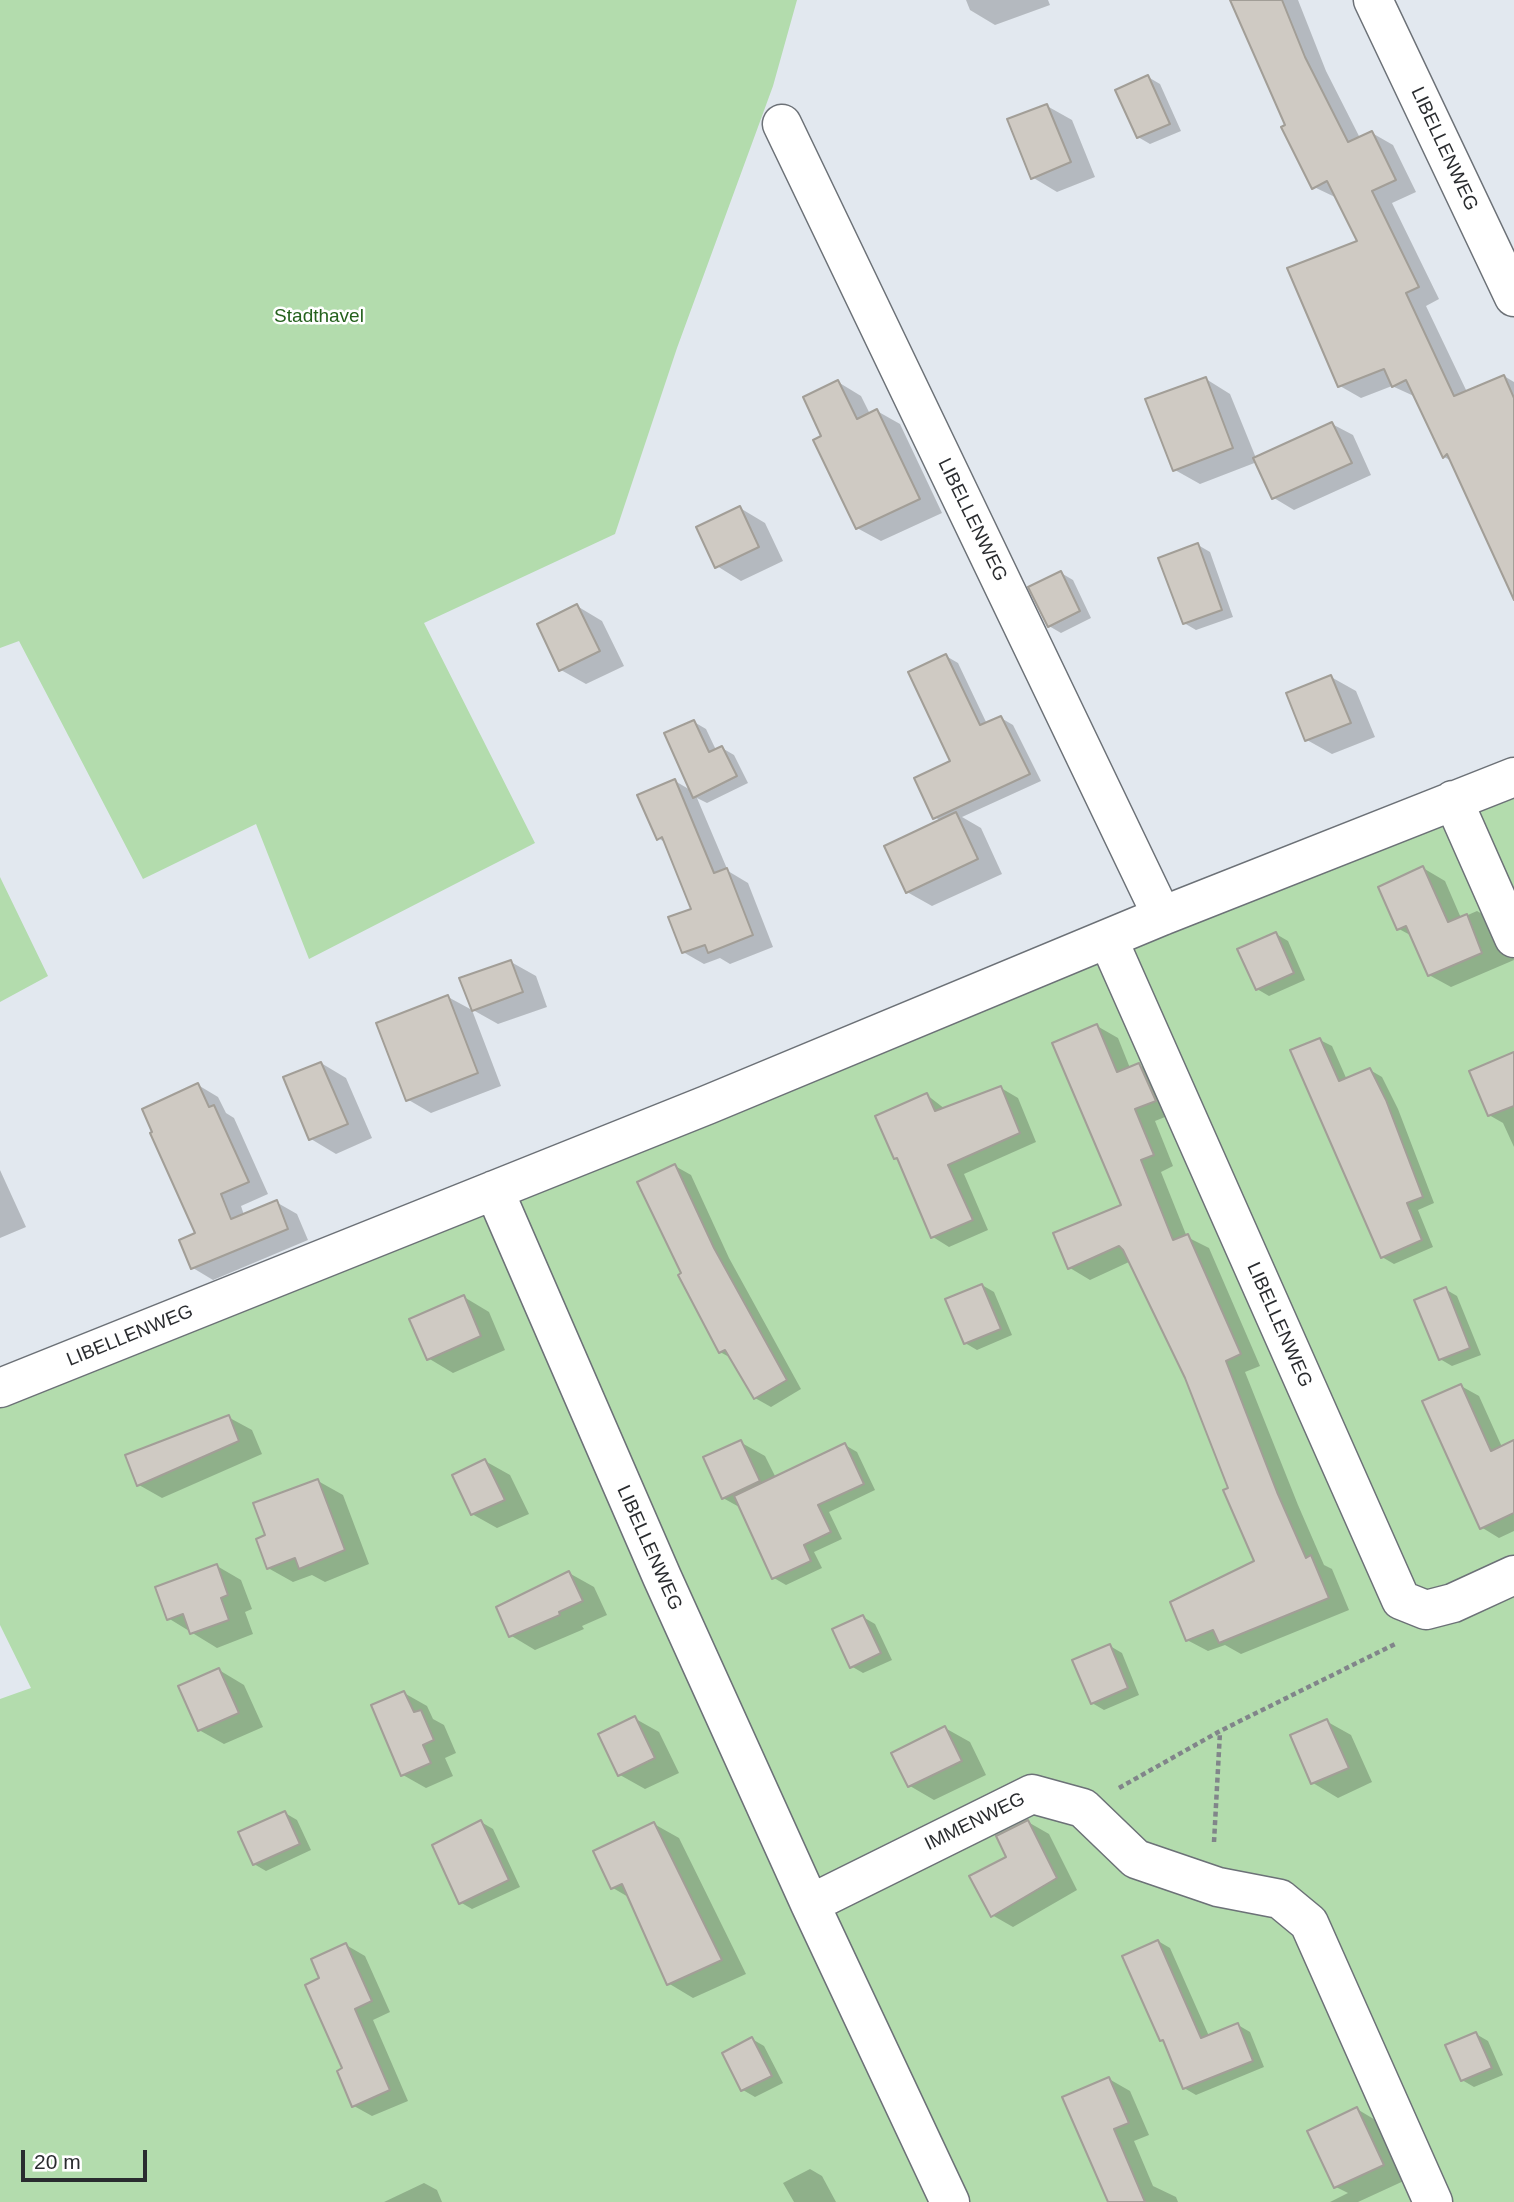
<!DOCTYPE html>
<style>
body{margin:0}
#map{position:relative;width:1514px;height:2202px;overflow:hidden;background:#e2e8ef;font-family:Arial,sans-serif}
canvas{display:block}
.scale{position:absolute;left:21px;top:2150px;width:126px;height:32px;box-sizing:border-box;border:4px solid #2a2c2f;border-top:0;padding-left:9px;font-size:21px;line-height:24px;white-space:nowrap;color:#2a2c2f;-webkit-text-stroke:5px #fff;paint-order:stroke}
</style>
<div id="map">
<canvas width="1514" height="2202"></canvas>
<div class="scale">20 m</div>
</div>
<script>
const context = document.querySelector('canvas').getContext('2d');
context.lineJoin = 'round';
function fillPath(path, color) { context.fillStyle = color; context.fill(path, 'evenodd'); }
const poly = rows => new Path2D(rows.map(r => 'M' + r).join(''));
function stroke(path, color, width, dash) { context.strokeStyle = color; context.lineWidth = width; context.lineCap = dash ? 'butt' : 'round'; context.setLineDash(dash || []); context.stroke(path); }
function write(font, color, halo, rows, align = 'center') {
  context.font = font + ' Arial,sans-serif'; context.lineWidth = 5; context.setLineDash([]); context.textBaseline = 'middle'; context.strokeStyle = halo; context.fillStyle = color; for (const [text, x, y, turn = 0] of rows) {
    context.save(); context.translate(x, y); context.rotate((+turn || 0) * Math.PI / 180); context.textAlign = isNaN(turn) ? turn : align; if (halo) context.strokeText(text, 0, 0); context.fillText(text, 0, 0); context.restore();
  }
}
fillPath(poly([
 [0,0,797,0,773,86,677,348,615,534,424,623,535,843,309,959,256,824,143,879,19,641,0,648],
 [1514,792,1514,2202,0,2202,0,1699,31,1688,0,1625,0,1405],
 [0,877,48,976,0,1002]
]), '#b3dcad');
fillPath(poly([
 [966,0,1048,0,1050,5,995,25,970,10],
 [1233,0,1298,0,1326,71,1360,138,1372,133,1393,145,1416,192,1392,203,1439,299,1426,306,1467,392,1504,376,1514,382,1514,580,1452,461,1444,457,1416,397,1392,386,1361,398,1340,386,1359,242,1337,198,1314,187],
 [1148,77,1160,84,1181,131,1150,144,1138,137],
 [1047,106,1072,120,1095,177,1057,192,1032,177],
 [1206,379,1230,394,1256,458,1332,424,1353,435,1371,475,1294,510,1274,498,1257,462,1200,484,1175,470],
 [838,382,861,396,870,414,877,411,900,424,942,513,881,541,857,528,824,436],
 [740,508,765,523,783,561,741,581,717,566],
 [1198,545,1210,552,1233,617,1196,630,1184,623],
 [1061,573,1073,580,1091,618,1061,633,1049,626],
 [577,606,602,621,624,666,586,684,561,670],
 [946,656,958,663,987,724,1001,718,1013,725,1041,781,962,817,981,828,1002,874,932,906,907,892,941,821,935,817,952,762],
 [1331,677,1356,691,1375,737,1332,754,1307,740],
 [694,722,706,729,716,750,722,748,734,755,748,783,707,803,697,798,728,871,748,883,773,947,730,964,720,958,704,964,683,952,693,910,666,843,658,838,675,781,692,791],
 [1423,868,1445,881,1461,918,1477,911,1499,924,1514,960,1451,987,1429,975,1412,936,1399,929],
 [1276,934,1288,941,1305,980,1269,996,1257,989],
 [511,962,536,976,547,1007,498,1024,473,1010],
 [448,997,472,1010,501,1086,431,1113,407,1099],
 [1097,1026,1118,1038,1130,1068,1139,1065,1159,1077,1175,1113,1155,1121,1173,1166,1161,1172,1187,1237,1209,1248,1260,1366,1245,1372,1298,1505,1324,1565,1332,1569,1349,1610,1241,1654,1225,1645,1208,1651,1187,1640,1257,1562,1187,1378,1129,1262,1090,1280,1070,1268,1124,1206],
 [1320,1040,1332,1046,1347,1080,1370,1070,1382,1077,1398,1109,1434,1203,1418,1210,1433,1247,1394,1264,1382,1257],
 [1514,1060,1514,1147,1503,1123,1489,1115],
 [321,1063,346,1078,372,1138,336,1154,311,1139],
 [198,1085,218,1097,226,1113,234,1118,268,1194,241,1206,244,1215,276,1202,297,1214,308,1240,213,1280,193,1268,197,1234],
 [1001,1088,1018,1098,1036,1142,964,1174,988,1230,949,1247,933,1237,900,1160,895,1158,927,1095,945,1109],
 [675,1166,691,1175,729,1258,801,1389,771,1407,755,1398,733,1359,720,1352,684,1274],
 [0,1170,26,1227,0,1238],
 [982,1285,994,1292,1012,1335,977,1350,965,1343],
 [1445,1289,1457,1296,1481,1355,1452,1366,1440,1359],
 [464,1297,489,1312,505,1350,453,1373,428,1358],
 [1461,1386,1479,1396,1502,1447,1514,1448,1514,1531,1499,1538,1481,1527],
 [228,1417,252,1430,262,1454,162,1498,139,1485],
 [740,1442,765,1456,776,1478,845,1445,857,1452,875,1490,829,1512,842,1539,814,1552,822,1568,786,1585,774,1578,741,1508,723,1498],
 [485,1461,510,1475,529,1514,497,1528,472,1514],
 [318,1481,343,1495,369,1564,325,1582,312,1575,293,1582,268,1568,268,1536],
 [217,1566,241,1580,252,1609,245,1612,253,1634,217,1648,168,1618],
 [569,1573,594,1587,607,1615,582,1626,584,1629,535,1650,510,1635],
 [863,1617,875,1624,892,1660,863,1673,851,1666],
 [1110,1646,1122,1653,1139,1695,1104,1710,1092,1703],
 [219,1670,244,1685,263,1727,224,1744,199,1730],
 [404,1693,427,1706,433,1719,444,1725,456,1753,445,1758,453,1776,426,1788,403,1775],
 [634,1718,659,1732,679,1773,645,1789,620,1775],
 [1326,1721,1351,1735,1372,1782,1338,1798,1313,1783,1292,1736],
 [945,1728,970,1742,986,1775,934,1800,910,1786],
 [285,1813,297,1820,311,1850,266,1871,254,1864],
 [481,1822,493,1829,520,1887,472,1909,460,1902],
 [1028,1822,1049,1834,1077,1890,1013,1927,992,1915,1008,1858],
 [654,1824,679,1838,746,1974,693,1998,668,1983,630,1898,613,1888],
 [1158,1941,1170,1948,1209,2036,1238,2025,1250,2032,1264,2067,1196,2095,1184,2088,1166,2042,1162,2040],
 [346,1945,365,1956,390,2012,373,2020,408,2101,372,2116,354,2106,322,1979],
 [1476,2034,1488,2041,1503,2075,1474,2087,1462,2080],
 [752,2039,764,2046,783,2083,755,2097,743,2090],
 [1109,2079,1130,2091,1149,2135,1134,2141,1153,2186,1176,2197,1178,2202,1111,2202],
 [1357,2109,1382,2124,1408,2179,1358,2202,1330,2202,1348,2193,1336,2187],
 [810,2169,822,2176,836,2202,794,2202,783,2183],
 [424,2183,437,2190,442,2202,384,2202]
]), '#0003');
const building = poly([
 [1230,0,1282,0,1305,57,1348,142,1372,131,1396,180,1372,191,1419,287,1406,293,1454,396,1504,375,1514,398,1514,600,1447,454,1443,458,1406,380,1392,387,1384,369,1338,387,1287,268,1357,241,1327,181,1312,189,1281,127,1285,125,1230,0],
 [1148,75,1170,124,1137,138,1115,90,1148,75],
 [1047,104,1071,162,1031,179,1007,119,1047,104],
 [1206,377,1233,448,1173,471,1145,399,1206,377],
 [838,380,857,419,877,409,920,499,856,529,813,440,821,436,803,397,838,380],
 [1332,422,1352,463,1272,499,1253,458,1332,422],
 [740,506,759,547,715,568,696,527,740,506],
 [1198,543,1222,610,1183,624,1158,558,1198,543],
 [1061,571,1080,611,1048,627,1028,587,1061,571],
 [577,604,600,651,559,671,537,624,577,604],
 [946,654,980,725,1001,716,1030,774,933,819,914,778,950,761,908,672,946,654],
 [1331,675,1351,723,1305,741,1286,693,1331,675],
 [694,720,709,752,722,746,737,776,693,798,664,733,694,720],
 [675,779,714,873,727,868,753,935,708,953,705,945,682,953,668,917,691,909,662,837,657,840,637,795,675,779],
 [956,812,978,859,906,893,884,846,956,812],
 [1423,866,1448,922,1467,914,1482,953,1428,976,1406,926,1397,930,1378,887,1423,866],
 [1276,932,1294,973,1256,990,1237,949,1276,932],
 [511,960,523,992,472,1011,459,978,511,960],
 [448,995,478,1073,406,1101,376,1023,448,995],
 [1097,1024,1117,1072,1139,1063,1156,1101,1135,1109,1154,1155,1141,1160,1173,1240,1188,1234,1241,1354,1226,1361,1277,1492,1306,1558,1311,1555,1329,1598,1219,1643,1213,1630,1186,1641,1170,1602,1254,1561,1223,1490,1228,1488,1185,1378,1123,1250,1119,1246,1068,1269,1053,1233,1121,1205,1052,1043,1097,1024],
 [1320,1038,1339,1081,1370,1068,1386,1100,1423,1197,1407,1203,1422,1240,1381,1258,1290,1050,1320,1038],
 [1514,1052,1514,1106,1488,1116,1469,1071,1514,1052],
 [321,1062,348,1124,309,1140,283,1077,321,1062],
 [198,1083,209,1107,214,1105,249,1182,221,1194,231,1219,277,1200,288,1229,191,1269,179,1240,195,1233,150,1133,152,1132,142,1109,198,1083],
 [1001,1086,1020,1133,948,1165,973,1220,931,1238,897,1158,894,1159,875,1116,927,1093,935,1111,1001,1086],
 [675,1164,714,1248,787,1380,754,1399,725,1350,719,1353,678,1275,681,1273,637,1182,675,1164],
 [982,1284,1001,1329,964,1344,945,1299,982,1284],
 [1446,1287,1470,1348,1439,1360,1414,1300,1446,1287],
 [464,1295,481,1336,427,1360,409,1319,464,1295],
 [1461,1384,1491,1451,1514,1440,1514,1513,1480,1529,1422,1401,1461,1384],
 [229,1415,239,1441,137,1486,125,1455,229,1415],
 [741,1440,760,1481,722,1499,703,1457,741,1440],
 [845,1443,864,1484,818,1505,831,1532,804,1545,811,1561,772,1579,734,1496,845,1443],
 [485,1459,505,1500,471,1515,452,1475,485,1459],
 [318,1479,345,1550,299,1569,295,1558,267,1569,256,1539,265,1535,253,1503,318,1479],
 [217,1564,228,1595,221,1598,229,1620,190,1634,183,1614,167,1620,155,1587,217,1564],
 [569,1571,583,1601,559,1612,560,1615,509,1637,496,1607,569,1571],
 [863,1615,881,1653,850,1668,832,1629,863,1615],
 [1110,1644,1128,1688,1091,1704,1072,1660,1110,1644],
 [219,1668,239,1713,198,1731,178,1686,219,1668],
 [404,1691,414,1712,421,1710,434,1740,423,1745,431,1763,401,1776,371,1705,404,1691],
 [635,1716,655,1758,618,1776,598,1734,635,1716],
 [1327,1719,1349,1768,1311,1784,1290,1735,1327,1719],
 [945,1726,962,1761,908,1787,891,1753,945,1726],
 [285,1811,300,1844,253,1865,238,1832,285,1811],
 [481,1820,509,1880,459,1904,432,1845,481,1820],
 [1028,1820,1057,1878,991,1917,969,1876,1006,1857,996,1836,1028,1820],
 [654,1822,722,1960,667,1985,622,1884,611,1889,593,1851,654,1822],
 [1158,1940,1201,2038,1238,2023,1253,2061,1183,2089,1163,2040,1160,2041,1122,1956,1158,1940],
 [346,1943,372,2001,355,2009,390,2090,352,2107,337,2071,342,2068,305,1985,319,1978,311,1959,346,1943],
 [1476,2032,1492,2068,1461,2081,1445,2045,1476,2032],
 [752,2037,772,2076,741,2091,722,2053,752,2037],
 [1109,2077,1129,2123,1114,2129,1145,2202,1108,2202,1062,2097,1109,2077],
 [1357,2107,1384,2165,1334,2188,1307,2131,1357,2107]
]);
fillPath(building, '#cfcac3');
stroke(building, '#a29e97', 2);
const minor = poly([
 [1373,0,1514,297],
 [782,124,1162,916],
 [1453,800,1514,938],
 [1108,939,1401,1600,1426,1610,1453,1603,1514,1575],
 [494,1190,662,1577,810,1904,950,2202],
 [0,1388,707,1105,1162,916,1514,777],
 [810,1904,1032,1794,1083,1808,1136,1859,1218,1887,1280,1899,1309,1923,1433,2202]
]);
stroke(minor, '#6c7177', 41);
stroke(poly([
 [1119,1788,1220,1731,1397,1643],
 [1214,1842,1220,1732]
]), '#81858a', 4.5, [5, 3.5]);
stroke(minor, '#fff', 38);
write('19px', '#2a2c2f', '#fff', [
 ["LIBELLENWEG",1444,149,65],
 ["LIBELLENWEG",972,520,64],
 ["LIBELLENWEG",1279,1325,66],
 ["LIBELLENWEG",130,1336,-22],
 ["LIBELLENWEG",649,1548,66],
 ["IMMENWEG",975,1822,-26]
]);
write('19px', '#25621d', '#fff', [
 ["Stadthavel",319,317]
]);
</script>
